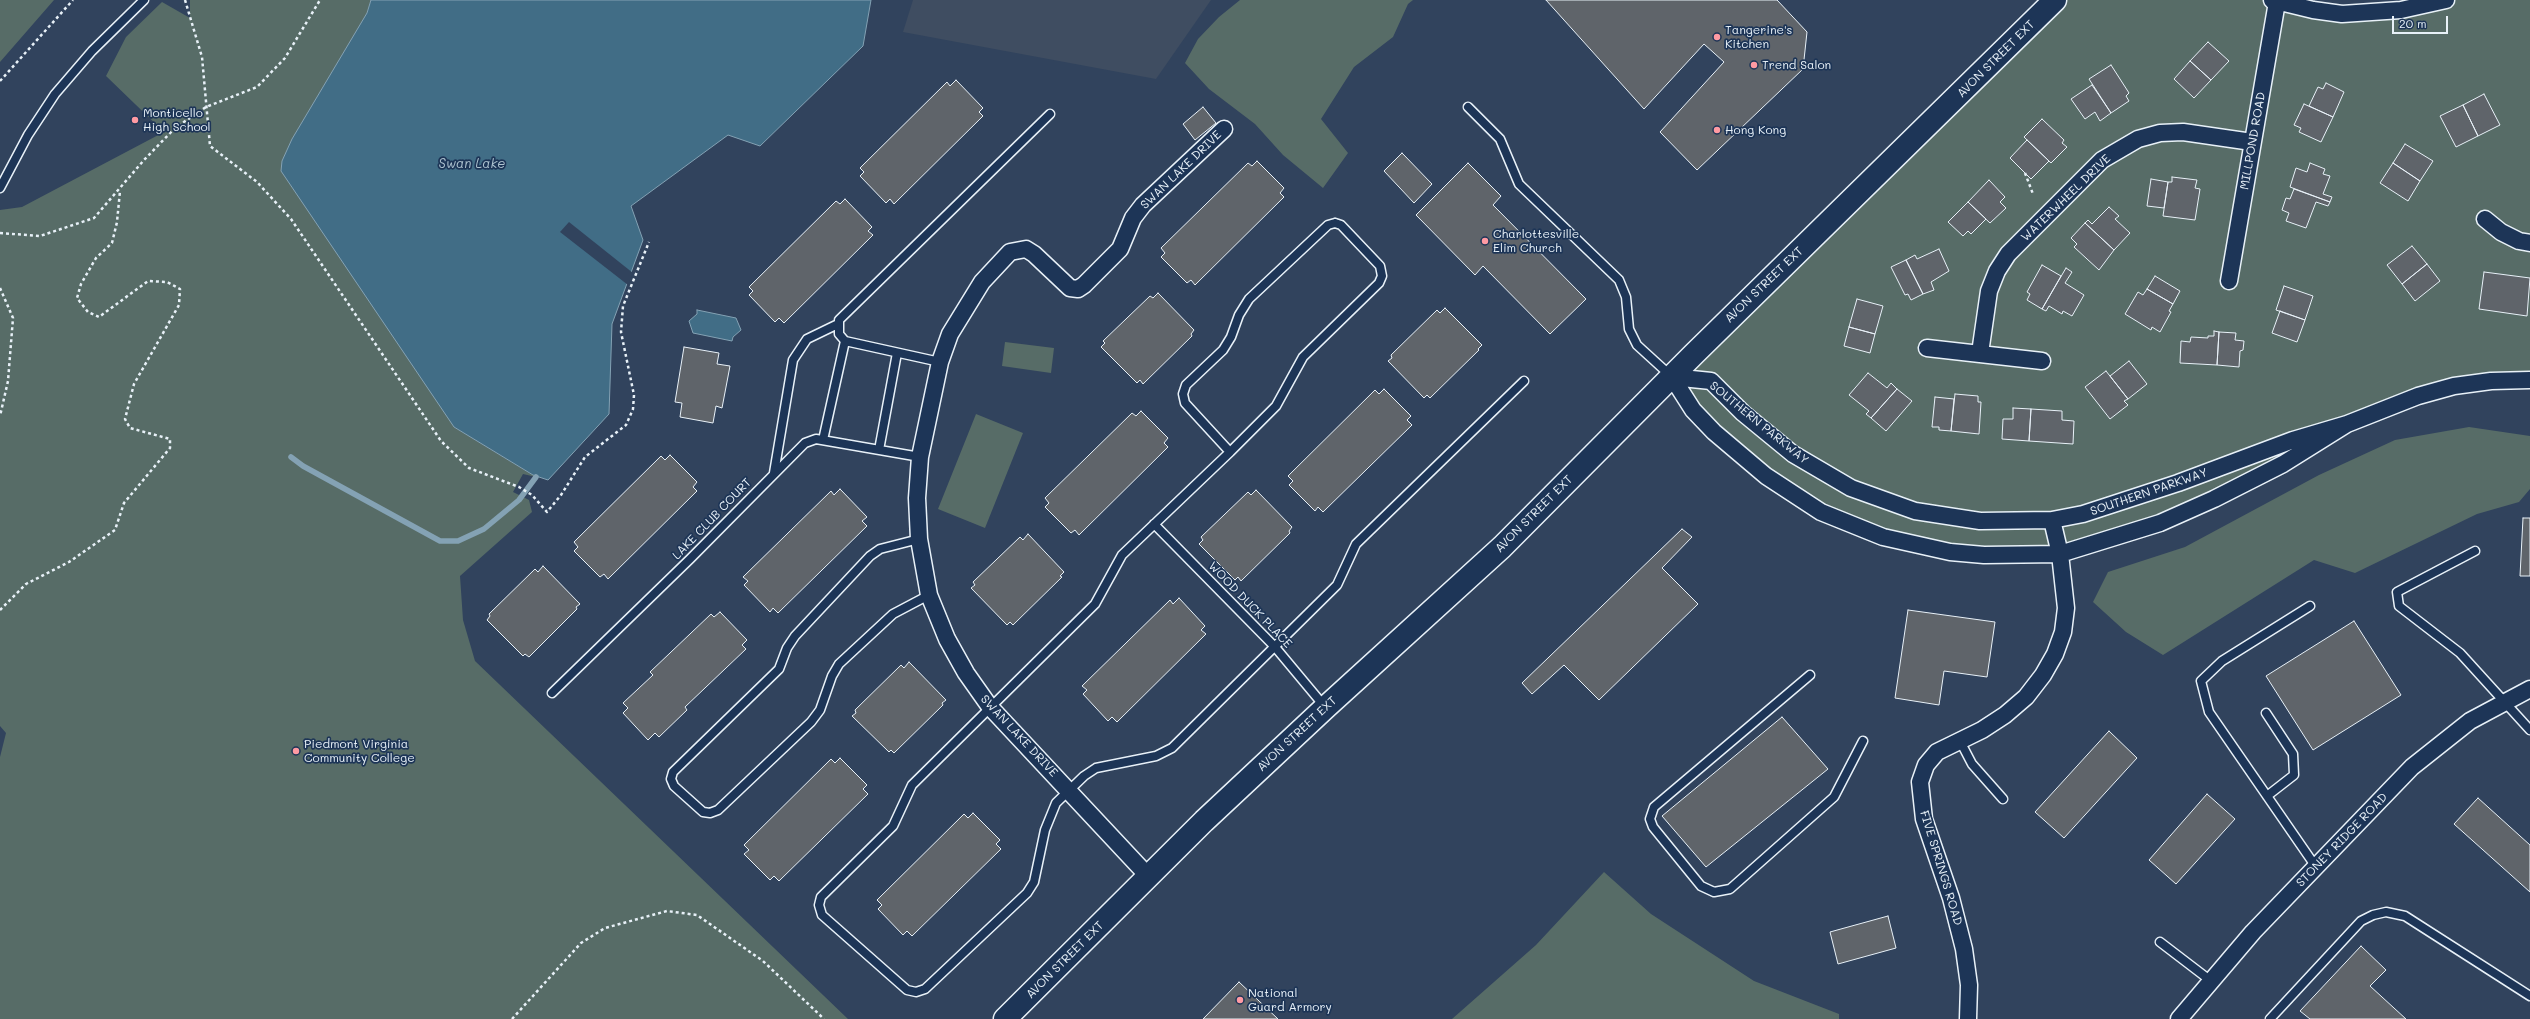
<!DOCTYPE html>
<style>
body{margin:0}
#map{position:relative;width:2530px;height:1019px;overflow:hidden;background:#31435d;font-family:Mali,sans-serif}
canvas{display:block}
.scale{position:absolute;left:2392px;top:16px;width:56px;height:18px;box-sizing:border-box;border:2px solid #e8f1f8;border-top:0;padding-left:5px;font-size:12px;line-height:14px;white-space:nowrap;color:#e8f1f8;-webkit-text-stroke:3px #1d3557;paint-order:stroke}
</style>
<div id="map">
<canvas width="2530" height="1019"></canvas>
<div class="scale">20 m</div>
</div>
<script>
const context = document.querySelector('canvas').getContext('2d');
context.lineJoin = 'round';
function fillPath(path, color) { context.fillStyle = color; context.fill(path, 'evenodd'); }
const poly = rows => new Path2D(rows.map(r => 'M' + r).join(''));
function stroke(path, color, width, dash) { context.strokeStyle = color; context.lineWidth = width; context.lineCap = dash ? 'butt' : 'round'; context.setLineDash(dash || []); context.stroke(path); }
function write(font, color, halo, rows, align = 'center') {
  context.font = font + ' Mali,sans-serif'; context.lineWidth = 3.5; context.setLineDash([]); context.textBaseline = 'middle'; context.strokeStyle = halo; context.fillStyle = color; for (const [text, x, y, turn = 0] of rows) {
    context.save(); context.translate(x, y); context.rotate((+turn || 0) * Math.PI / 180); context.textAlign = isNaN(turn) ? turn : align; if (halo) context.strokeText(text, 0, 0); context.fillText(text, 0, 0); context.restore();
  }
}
fillPath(poly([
 [913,0,1211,0,1156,79,903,32]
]), '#3f4d61');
fillPath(poly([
 [0,0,54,0,0,62],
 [190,0,371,0,367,13,454,427,536,477,523,474,513,492,529,500,532,512,460,576,463,620,475,661,848,1019,0,1019,0,757,6,733,0,726,0,210,22,207,164,132,106,76,126,37,162,2,190,18],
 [1240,0,1413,0,1408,4,1393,37,1354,67,1321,119,1348,153,1323,188,1283,155,1255,124,1209,89,1185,63,1198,39,1219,17],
 [2055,0,2272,0,2313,10,2446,0,2530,0,2530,380,2418,396,2160,523,2015,556,1883,537,1766,476,1672,377],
 [1005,342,1054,348,1051,373,1002,366],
 [976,414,1023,433,985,528,938,509],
 [2469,427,2530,436,2530,489,2519,502,2477,514,2355,573,2314,560,2163,655,2126,632,2093,602,2108,572,2185,547,2319,475,2395,440],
 [1604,872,1651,914,1754,981,1839,1014,1839,1019,1452,1019,1536,945]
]), '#576c67');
const water = poly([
 [371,0,871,0,863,46,760,146,728,135,631,206,643,240,612,324,609,414,548,480,533,475,454,427,281,171,282,161,292,139,367,13,371,0],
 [697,310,736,318,741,330,733,337,732,341,693,333,689,321,697,314,697,310]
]);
fillPath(water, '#416d86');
stroke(water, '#84a2b4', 1);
fillPath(poly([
 [569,222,633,273,628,285,560,232]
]), '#31435d');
stroke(poly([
 [291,457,303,466,440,541,458,541,484,529,519,500,536,477]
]), '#84a2b4', 5.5);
const building = poly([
 [1546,0,1777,0,1807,32,1803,69,1697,170,1660,132,1724,62,1704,44,1644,109,1546,0],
 [2208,42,2229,61,2211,80,2190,61,2208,42],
 [2190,61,2211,80,2194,98,2174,79,2190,61],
 [2111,65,2129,93,2126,96,2129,101,2111,113,2089,79,2111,65],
 [956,80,983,108,979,112,983,116,894,204,890,199,886,203,860,176,864,172,860,168,947,82,950,86,956,80],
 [2326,83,2344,92,2333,117,2309,106,2318,87,2323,89,2326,83],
 [2092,85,2111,113,2100,121,2095,112,2085,119,2071,99,2092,85],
 [2484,94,2500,125,2478,136,2463,105,2484,94],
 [2304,104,2333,117,2321,142,2299,132,2301,128,2294,125,2304,104],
 [2463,105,2478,136,2456,147,2440,116,2463,105],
 [1203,107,1216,123,1195,140,1183,124,1203,107],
 [2042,119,2064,140,2062,143,2067,147,2051,163,2024,137,2042,119],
 [2027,140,2049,161,2031,179,2010,158,2027,140],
 [2405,144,2433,161,2420,181,2393,163,2405,144],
 [1402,153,1432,184,1414,203,1384,171,1402,153],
 [1257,161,1284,188,1280,193,1284,197,1195,285,1191,280,1187,283,1161,257,1165,253,1161,248,1248,163,1252,166,1257,161],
 [1468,163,1501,196,1493,205,1586,299,1550,334,1483,266,1475,275,1416,215,1468,163],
 [2310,163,2325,169,2323,174,2330,176,2323,194,2332,197,2330,202,2290,187,2296,168,2307,172,2310,163],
 [2393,163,2420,181,2408,201,2380,183,2393,163],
 [2172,177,2197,180,2195,188,2200,189,2195,220,2163,216,2168,182,2172,182,2172,177],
 [2151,179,2168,182,2164,208,2147,206,2151,179],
 [1989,180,2005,197,2000,202,2006,208,1990,223,1968,202,1989,180],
 [2294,189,2330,202,2328,206,2316,202,2306,228,2286,221,2289,213,2282,210,2286,198,2290,199,2294,189],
 [845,199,872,227,868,231,873,235,784,323,779,318,775,322,749,295,753,291,749,287,836,201,840,204,845,199],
 [1968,202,1986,219,1971,234,1968,231,1963,236,1948,222,1968,202],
 [2109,207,2119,216,2115,219,2130,233,2114,250,2085,223,2088,220,2092,224,2109,207],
 [2085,223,2114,250,2099,270,2074,247,2077,244,2071,238,2085,223],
 [2412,246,2427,264,2402,284,2387,265,2412,246],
 [1939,249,1949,271,1931,282,1934,290,1923,294,1906,260,1915,255,1917,259,1939,249],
 [1906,260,1923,294,1911,300,1908,294,1905,295,1891,267,1906,260],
 [2427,264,2440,281,2415,301,2402,284,2427,264],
 [2042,265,2061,276,2042,309,2027,300,2030,294,2027,292,2042,265],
 [2066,268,2072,272,2065,283,2084,295,2072,316,2063,311,2062,314,2049,306,2046,311,2042,309,2066,268],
 [2484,272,2530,278,2527,316,2479,309,2484,272],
 [2155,276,2180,291,2173,304,2147,289,2155,276],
 [2284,286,2313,296,2305,320,2276,310,2284,286],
 [2147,289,2173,304,2169,311,2171,312,2160,332,2152,327,2151,330,2125,314,2138,292,2143,295,2147,289],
 [1158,293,1194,330,1191,334,1192,336,1143,384,1140,380,1137,383,1101,347,1105,343,1103,341,1150,296,1153,298,1158,293],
 [1857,299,1883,306,1875,334,1849,327,1857,299],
 [1445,308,1482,345,1478,349,1479,350,1430,398,1427,395,1424,398,1388,361,1392,358,1391,355,1437,310,1440,313,1445,308],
 [2280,311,2305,320,2297,342,2272,333,2280,311],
 [1849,327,1875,334,1870,353,1844,346,1849,327],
 [2214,331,2219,332,2217,365,2180,363,2181,341,2190,342,2191,337,2208,338,2208,336,2214,336,2214,331],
 [2219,332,2236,333,2235,340,2244,341,2243,350,2240,351,2239,367,2217,365,2219,332],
 [684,347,719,353,717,364,730,366,722,408,716,406,713,423,680,417,682,403,675,402,684,347],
 [2129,361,2147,384,2128,399,2110,376,2129,361],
 [2106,371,2128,399,2124,401,2128,405,2110,419,2085,387,2106,371],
 [1868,373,1887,388,1891,383,1897,389,1871,418,1866,414,1869,411,1849,395,1868,373],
 [1384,389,1411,416,1407,420,1412,425,1323,512,1318,507,1315,511,1289,485,1293,481,1288,476,1375,390,1379,394,1384,389],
 [1897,389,1912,401,1886,431,1871,418,1897,389],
 [1955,394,1978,396,1978,402,1981,402,1979,434,1951,431,1955,394],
 [1935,397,1954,399,1951,431,1939,430,1939,427,1932,427,1935,397],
 [2013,408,2031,409,2029,441,2002,439,2003,419,2013,419,2013,408],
 [2031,409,2062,411,2062,420,2074,421,2073,444,2029,441,2031,409],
 [1141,411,1168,438,1164,443,1168,447,1079,535,1075,530,1071,533,1045,507,1049,503,1045,498,1132,413,1136,416,1141,411],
 [670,455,697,482,693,487,697,491,608,579,604,574,600,577,574,551,578,547,574,542,661,456,665,460,670,455],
 [840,489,867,517,862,521,867,526,778,613,773,608,770,612,744,585,748,581,743,577,831,491,834,495,840,489],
 [1256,490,1292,527,1289,531,1290,533,1241,581,1238,577,1235,580,1199,544,1203,540,1201,537,1248,492,1251,495,1256,490],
 [2523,518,2530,518,2530,576,2520,576,2523,518],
 [1682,529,1692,537,1662,568,1698,604,1599,700,1564,665,1532,694,1522,683,1682,529],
 [1028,534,1064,572,1060,576,1062,577,1013,625,1010,622,1007,625,971,588,975,585,973,582,1020,537,1023,540,1028,534],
 [543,566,580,604,576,607,577,609,529,657,525,654,523,656,487,620,490,616,489,614,535,569,538,572,543,566],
 [1179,598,1205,626,1201,630,1206,634,1117,722,1112,717,1108,721,1083,694,1087,690,1082,686,1170,600,1173,604,1179,598],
 [1908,610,1995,622,1987,677,1944,671,1939,705,1895,698,1908,610],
 [720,612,747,640,742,645,746,649,685,707,687,710,659,737,655,733,648,740,623,713,628,708,623,703,653,675,650,672,711,614,714,617,720,612],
 [2354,621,2401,695,2313,750,2266,676,2354,621],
 [909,662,946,700,942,703,943,705,894,753,891,750,889,752,852,716,856,713,855,710,901,665,904,668,909,662],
 [1782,717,1828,769,1706,867,1662,816,1782,717],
 [2109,731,2137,758,2064,838,2035,812,2109,731],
 [840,758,867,785,863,789,868,794,779,881,774,876,770,880,744,854,749,850,744,845,831,759,835,763,840,758],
 [2207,794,2235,819,2176,884,2149,860,2207,794],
 [2478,798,2530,845,2530,892,2454,824,2478,798],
 [973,813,1000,840,996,844,1001,849,912,936,907,931,903,935,878,909,882,905,877,900,964,814,968,818,973,813],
 [1888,916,1896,948,1838,964,1830,932,1888,916],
 [2361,946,2386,970,2370,986,2406,1019,2310,1019,2300,1011,2361,946],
 [1239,982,1278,1019,1203,1019,1239,982]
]);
fillPath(building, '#5f646a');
stroke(building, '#e8f1f8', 1);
const service = poly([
 [1468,107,1500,139,1519,184,1619,280,1626,297,1629,329,1637,345,1671,376],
 [0,188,28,135,55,94,92,51,144,0],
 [1335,223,1341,225,1380,266,1382,276,1379,283,1303,357,1276,406,1230,452,1185,403,1183,394,1186,385,1223,350,1231,337,1239,315,1249,299,1328,225,1335,223],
 [940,362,845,341,839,334,839,320,1050,114],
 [823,440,845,341],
 [879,450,897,353],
 [1230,452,1122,555,1095,604,912,785,893,826,821,897,819,905,822,915,907,990,916,992,925,989,1027,893,1034,882,1045,830,1056,803,1084,776,1096,768,1156,756,1172,748,1337,585,1356,544,1524,381],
 [774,473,793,360,807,339,838,324],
 [1154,524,1275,647,1325,707],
 [919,539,880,549,870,556,795,636,787,648,779,669,673,772,671,779,674,786,703,812,710,813,718,810,811,722,820,710,832,676,839,664,893,614,929,595],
 [2475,551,2397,592,2399,606,2460,653,2530,730],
 [2310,606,2222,661,2201,681,2209,712,2316,867],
 [1810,675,1654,807,1650,819,1653,827,1701,886,1714,892,1730,889,1834,797,1863,741],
 [552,693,690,559,805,443,816,439,920,457],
 [2266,713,2293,754,2294,775,2267,796],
 [1960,741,1972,764,2003,799],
 [2160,942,2211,981],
 [2270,1019,2361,921,2373,915,2386,912,2405,916,2530,996]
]);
const minor = poly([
 [2272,0,2313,10,2342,14,2401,10,2446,0],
 [2485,219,2501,232,2519,241,2530,243],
 [2229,281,2277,2],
 [1927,348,2042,361],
 [1980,353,1989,291,1997,271,2008,254,2102,160,2138,139,2160,133,2183,132,2252,142],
 [1672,377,1711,381,1743,413,1793,454,1851,488,1915,511,1980,521,2052,520,2083,514,2178,483,2293,440,2347,424,2283,464,2214,499,2160,523,2060,554,1984,555,1950,552,1883,537,1821,512,1766,476,1714,432,1693,410,1672,377],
 [2347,424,2418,396,2454,386,2491,381,2530,380],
 [1149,877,990,707,966,673,947,639,929,595,919,539,917,498,920,457,940,362,950,334,982,282,1010,252,1026,249,1034,254,1070,288,1078,289,1084,285,1120,249,1133,218,1143,205,1224,129],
 [1968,1019,1969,985,1964,949,1951,898,1924,819,1920,782,1926,765,1937,752,1982,730,2005,715,2026,697,2043,675,2055,654,2063,632,2066,608,2060,554,2052,520],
 [2179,1019,2253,932,2412,767,2470,721,2530,689]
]);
const secondary = poly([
 [1005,1019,1204,821,1326,707,1502,547,1694,354,2055,0]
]);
stroke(service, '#e8f1f8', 11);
stroke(minor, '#e8f1f8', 19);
stroke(secondary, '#e8f1f8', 25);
stroke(poly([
 [185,0,202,57,210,146,257,182,291,219,441,441,469,468,519,487,532,495,547,512,561,495,585,457,626,425,633,409,634,395,621,332,623,306,649,242],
 [0,81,73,0],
 [2025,173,2033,194],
 [0,233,40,236,94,218,144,160,175,128,206,107,257,87,285,58,320,0],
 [0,288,13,318,8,381,0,416],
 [0,610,26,584,69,562,115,530,124,503,170,448,170,439,130,428,125,419,134,384,179,305,180,289,167,282,148,281,99,317,88,312,77,298,81,284,96,258,112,243,117,222,120,191],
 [512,1019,581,943,605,928,667,911,697,915,763,961,824,1019]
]), '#e8f1f8', 2.5, [3, 3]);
stroke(service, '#1d3557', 8);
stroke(minor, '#1d3557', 16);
stroke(secondary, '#1d3557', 22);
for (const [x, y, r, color] of [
 [1717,37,4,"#ff9aa2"],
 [1754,65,4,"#ff9aa2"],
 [135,120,4,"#ff9aa2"],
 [1717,130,4,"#ff9aa2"],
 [1485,241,4,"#ff9aa2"],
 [296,751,4,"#ff9aa2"],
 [1240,1000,4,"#ff9aa2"]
]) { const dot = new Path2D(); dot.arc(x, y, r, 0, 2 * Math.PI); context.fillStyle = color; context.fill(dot); stroke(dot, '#1d3557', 1.5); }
write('12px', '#e8f1f8', '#1d3557', [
 ["Tangerine's",1725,30],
 ["Kitchen",1725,44],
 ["Trend Salon",1762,65],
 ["Monticello",143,113],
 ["High School",143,127],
 ["Hong Kong",1725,130],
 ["Charlottesville",1493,234],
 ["Elim Church",1493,248],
 ["Piedmont Virginia",304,744],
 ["Community College",304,758],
 ["National",1248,993],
 ["Guard Armory",1248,1007]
], 'left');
write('12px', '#e8f1f8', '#1d3557', [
 ["AVON STREET EXT",1996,59,-45],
 ["MILLPOND ROAD",2253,141,-80],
 ["SWAN LAKE DRIVE",1181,170,-44],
 ["WATERWHEEL DRIVE",2066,198,-44],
 ["AVON STREET EXT",1764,285,-44],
 ["SOUTHERN PARKWAY",1759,423,39],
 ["SOUTHERN PARKWAY",2149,492,-19],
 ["AVON STREET EXT",1534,514,-45],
 ["LAKE CLUB COURT",712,519,-46],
 ["WOOD DUCK PLACE",1250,605,46],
 ["AVON STREET EXT",1297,734,-43],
 ["SWAN LAKE DRIVE",1019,736,47],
 ["STONEY RIDGE ROAD",2342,840,-46],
 ["FIVE SPRINGS ROAD",1941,868,73],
 ["AVON STREET EXT",1065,960,-45]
]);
write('italic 13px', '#aec3d0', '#1d3557', [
 ["Swan Lake",472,164]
]);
</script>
